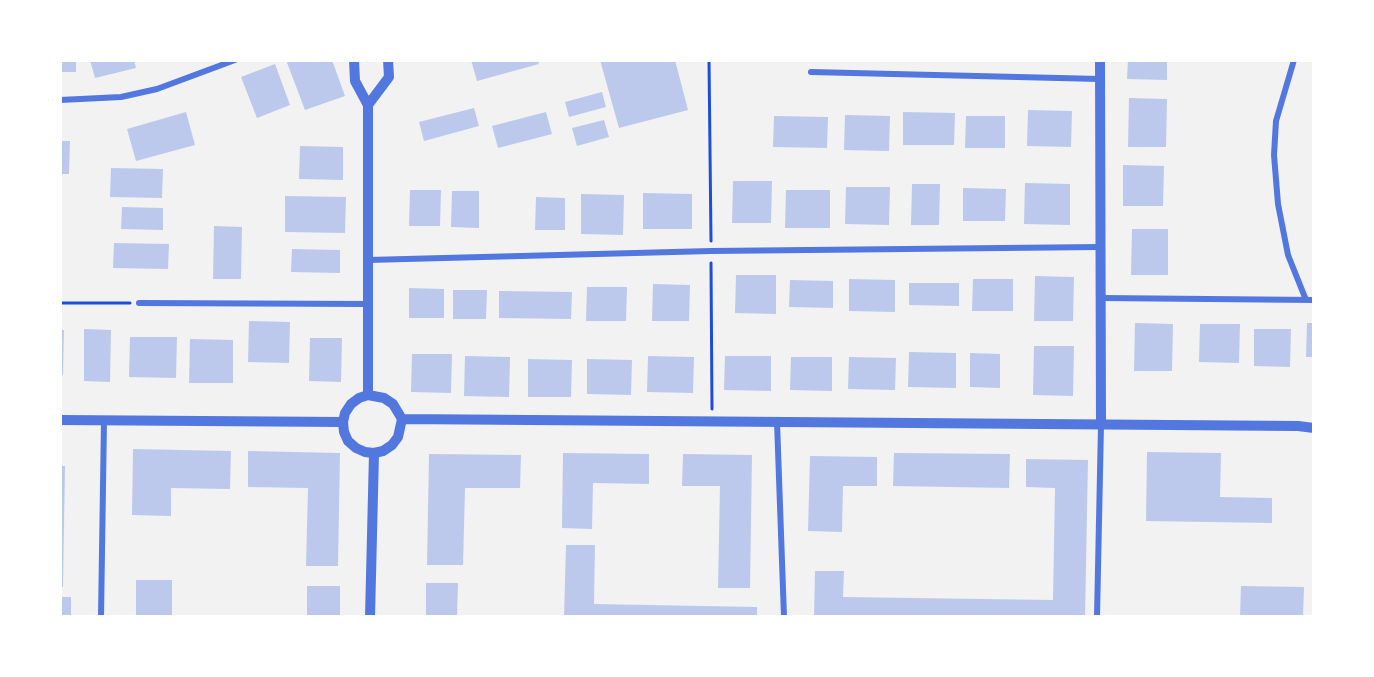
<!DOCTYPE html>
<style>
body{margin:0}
#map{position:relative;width:1374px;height:677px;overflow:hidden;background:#f2f2f2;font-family:Karla,sans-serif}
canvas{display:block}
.frame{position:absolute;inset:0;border:62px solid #fff;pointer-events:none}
</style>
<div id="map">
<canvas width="1374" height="677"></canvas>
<div class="frame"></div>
</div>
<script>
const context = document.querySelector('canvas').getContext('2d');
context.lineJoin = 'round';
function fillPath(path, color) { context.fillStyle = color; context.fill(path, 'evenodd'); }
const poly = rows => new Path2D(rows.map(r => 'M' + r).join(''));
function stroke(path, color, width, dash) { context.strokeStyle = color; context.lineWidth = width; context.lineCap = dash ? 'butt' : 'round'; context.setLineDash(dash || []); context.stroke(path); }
fillPath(poly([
 [60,60,76,60,76,72,60,72],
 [90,60,134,60,136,68,95,78],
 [286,60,332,60,345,96,305,110],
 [471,60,538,60,539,64,477,81],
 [600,60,675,60,688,110,619,128],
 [1128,60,1167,60,1167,80,1127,79],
 [275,64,290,105,257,118,241,77],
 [602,92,606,107,569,117,565,102],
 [1129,98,1167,99,1166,147,1128,147],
 [474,108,479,126,424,141,419,122],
 [1028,110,1072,111,1071,147,1027,146],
 [186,112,195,145,136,161,127,129],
 [546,112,552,134,498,148,492,126],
 [903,112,955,113,954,145,903,145],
 [845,115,890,116,889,151,844,150],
 [774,116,828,117,827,148,773,147],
 [966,116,1005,116,1005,148,965,148],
 [604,120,609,137,577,146,572,128],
 [60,141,70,141,69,174,60,174],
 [300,146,343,147,343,180,299,179],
 [1123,165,1164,166,1163,206,1123,206],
 [111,168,163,169,162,198,110,197],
 [733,181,772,181,771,223,732,223],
 [1025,183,1070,184,1070,225,1024,224],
 [912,184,940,184,939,225,911,225],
 [846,187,890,187,889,225,845,224],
 [963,188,1006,189,1005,221,963,221],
 [410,190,441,190,440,226,409,226],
 [786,190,830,190,830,228,785,228],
 [452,191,479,191,479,228,451,227],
 [643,193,692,194,692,229,643,229],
 [581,194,624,195,623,235,581,234],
 [285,196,346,197,345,233,285,232],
 [536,197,565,198,565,230,535,230],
 [122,207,163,208,163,230,121,229],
 [214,226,242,227,241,279,213,279],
 [1132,229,1168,229,1168,275,1131,275],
 [114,243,169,244,168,269,113,268],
 [292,249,340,250,340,273,291,272],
 [736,275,776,275,776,314,735,313],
 [1035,276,1074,277,1073,321,1034,321],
 [849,279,895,280,895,312,849,311],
 [973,279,1013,279,1013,311,972,311],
 [790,280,833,281,833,308,789,307],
 [909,283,959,283,959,306,909,305],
 [653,284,690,285,689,321,652,321],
 [587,287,627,287,626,321,586,321],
 [409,288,444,289,444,318,409,318],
 [453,290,487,290,486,319,453,319],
 [499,291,572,292,571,319,499,318],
 [249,321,290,322,289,363,248,362],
 [1135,323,1173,324,1172,371,1134,371],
 [1307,323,1314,323,1314,357,1306,357],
 [1200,324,1240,324,1239,363,1199,362],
 [84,329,111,330,110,382,84,381],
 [1254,329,1291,329,1290,367,1254,366],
 [60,330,64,330,63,375,60,375],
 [130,337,177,337,176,378,129,377],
 [310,338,342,338,341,382,309,381],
 [190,339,233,340,233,383,189,383],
 [1034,346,1074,346,1073,396,1033,395],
 [909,352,956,353,956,388,908,387],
 [970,353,1000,354,1000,388,970,387],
 [412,354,452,354,451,393,411,392],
 [465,356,510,357,509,397,464,396],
 [648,356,694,357,693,393,647,392],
 [725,356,771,356,771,391,724,390],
 [791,357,832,357,832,391,790,390],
 [849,357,896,358,895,390,848,389],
 [528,359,572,360,571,397,528,397],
 [587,359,632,360,631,395,587,394],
 [133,449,231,451,230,489,171,488,171,516,132,515],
 [248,451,340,453,338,566,306,566,308,488,248,487],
 [1147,452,1221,453,1220,497,1272,498,1272,523,1146,521],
 [563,453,649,454,649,484,593,483,592,529,562,528],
 [894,453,1010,454,1009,488,893,486],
 [429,454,521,455,520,488,465,488,463,565,427,565],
 [683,454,752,455,750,588,718,588,720,486,682,486],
 [810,456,877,457,877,486,843,486,842,532,808,531],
 [1026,459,1088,460,1085,617,814,617,815,571,844,571,843,597,1053,600,1055,488,1026,487],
 [60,466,65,466,63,587,60,587],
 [566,545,595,545,594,604,757,607,757,617,564,617],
 [136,580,172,580,172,617,136,617],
 [426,583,458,583,457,617,426,617],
 [307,586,340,586,340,617,307,617],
 [1241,586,1304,587,1303,617,1240,617],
 [60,597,71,597,71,617,60,617]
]), '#bdc9ec');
stroke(poly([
 [709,60,711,241],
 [711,263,712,409],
 [60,303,130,303]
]), '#1d4ed8', 3);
stroke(poly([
 [1294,60,1276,121,1274,155,1278,204,1288,255,1306,300],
 [811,72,1100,79],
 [60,100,121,97,157,89,235,60],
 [368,260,711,251,1100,247],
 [1101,298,1314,300],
 [139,303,368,304],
 [777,422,784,617],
 [101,617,104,421],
 [1097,617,1101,425]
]), '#5277de', 6);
stroke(poly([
 [354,60,355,81,368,105,368,395],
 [1100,60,1101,425],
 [368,105,389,77,388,60],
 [368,395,384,398,393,404,402,419,398,437,392,445,383,451,374,453,365,452,356,448,348,441,344,432,343,422,345,413,351,404,359,398,368,395],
 [402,419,1298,426,1314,428],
 [60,420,343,422],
 [370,617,374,453]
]), '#5277de', 10);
</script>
